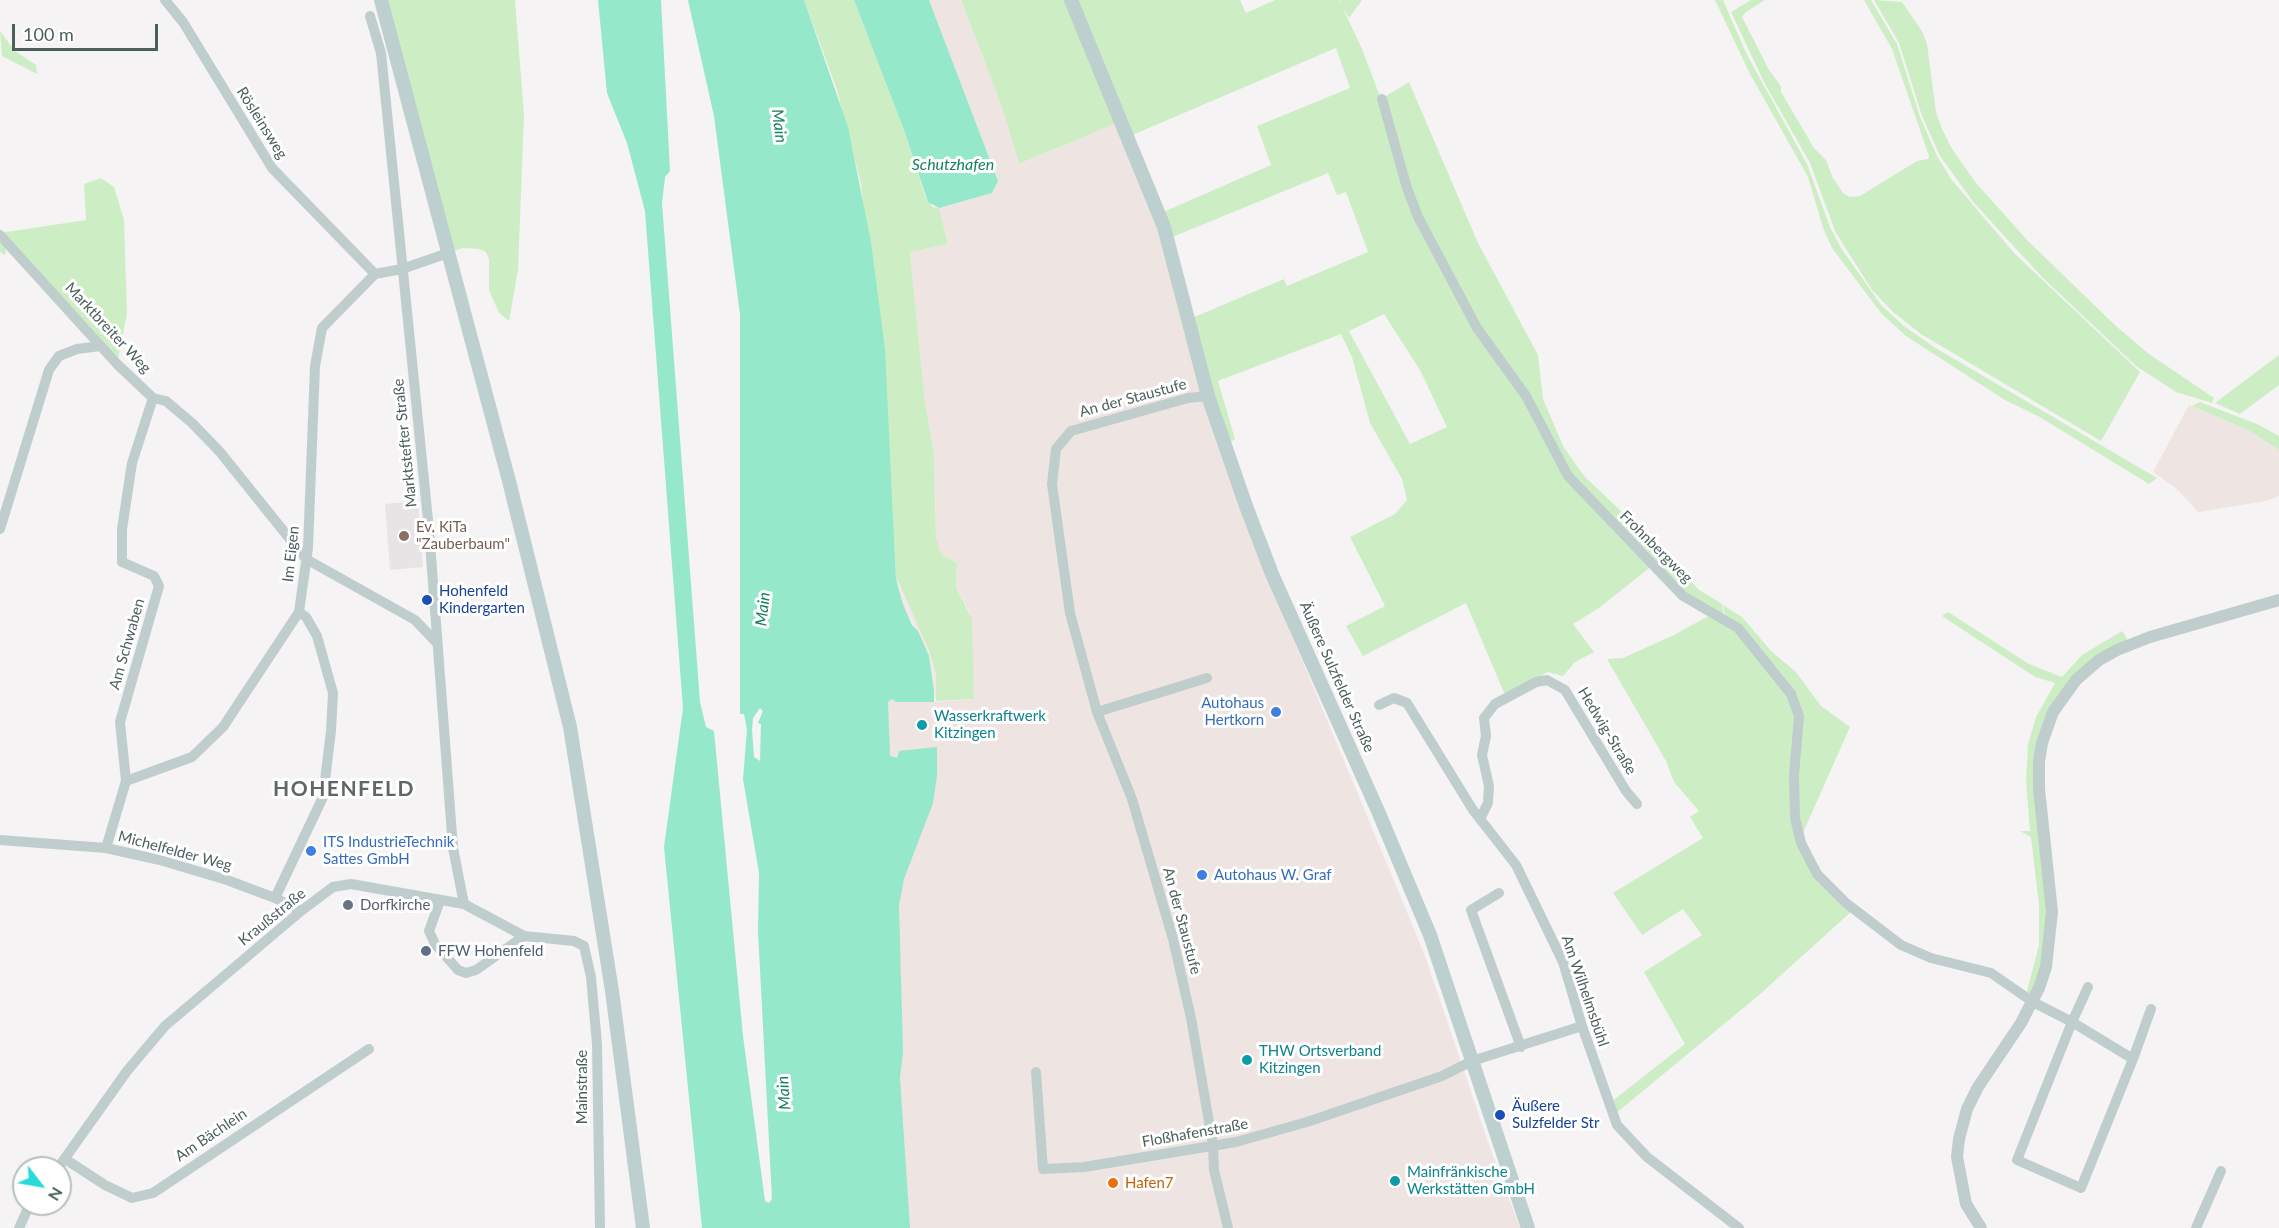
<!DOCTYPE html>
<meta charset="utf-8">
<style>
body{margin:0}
#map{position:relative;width:2279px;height:1228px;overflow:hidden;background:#f5f3f4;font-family:Lato,sans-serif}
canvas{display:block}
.north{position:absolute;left:12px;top:1156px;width:60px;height:60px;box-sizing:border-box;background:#fff;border:2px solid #b7bfbe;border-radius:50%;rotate:121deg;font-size:16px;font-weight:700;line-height:24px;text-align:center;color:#4b5f5d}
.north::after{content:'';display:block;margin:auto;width:21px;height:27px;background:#27dbd9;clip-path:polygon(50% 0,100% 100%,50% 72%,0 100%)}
.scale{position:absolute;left:12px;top:24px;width:146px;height:27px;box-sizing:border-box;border:3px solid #4b5f5d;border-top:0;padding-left:8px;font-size:18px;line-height:21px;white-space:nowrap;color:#4b5f5d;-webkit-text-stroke:4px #fff;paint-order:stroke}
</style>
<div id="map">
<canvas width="2279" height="1228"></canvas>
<div class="north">N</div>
<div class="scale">100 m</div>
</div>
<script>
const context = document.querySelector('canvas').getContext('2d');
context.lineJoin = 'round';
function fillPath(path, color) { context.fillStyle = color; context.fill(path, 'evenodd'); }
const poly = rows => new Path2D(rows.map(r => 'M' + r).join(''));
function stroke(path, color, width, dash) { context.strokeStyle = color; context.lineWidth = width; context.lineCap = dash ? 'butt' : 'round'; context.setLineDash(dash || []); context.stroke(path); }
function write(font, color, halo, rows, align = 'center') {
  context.font = font + ' Lato,sans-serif'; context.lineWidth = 6; context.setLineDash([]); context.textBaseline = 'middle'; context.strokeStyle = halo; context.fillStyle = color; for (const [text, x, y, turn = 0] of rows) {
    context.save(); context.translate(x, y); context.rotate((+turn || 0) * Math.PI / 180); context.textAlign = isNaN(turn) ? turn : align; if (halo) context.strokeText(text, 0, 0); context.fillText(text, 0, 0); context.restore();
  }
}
fillPath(poly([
 [929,0,961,0,1002,107,1019,164,1119,122,1156,218,1186,336,1290,631,1424,953,1488,1142,1520,1228,906,1228,897,1090,887,697,934,702,974,699,969,611,956,587,957,563,941,554,936,537,934,453,925,402,910,252,948,244,939,208,992,193,998,181],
 [2189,405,2248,430,2279,450,2279,496,2266,501,2198,512,2178,490,2153,472]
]), '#eee5e3');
fillPath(poly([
 [418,501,423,567,390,570,385,504]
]), '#e6e4e5');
fillPath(poly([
 [381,0,515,0,524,115,518,270,509,321,499,313,489,290,489,259,486,252,479,249,463,248,448,253],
 [804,0,854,0,905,133,926,198,933,207,939,208,948,244,910,252,925,402,934,453,936,537,941,554,957,563,956,587,972,619,974,699,936,701,936,674,929,651,896,579,890,455,861,184,837,90],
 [961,0,1068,0,1119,122,1019,164,1002,107],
 [1074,0,1240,0,1246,13,1275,0,1339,0,1340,3,1340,0,1362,0,1349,18,1342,6,1362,49,1381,99,1409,82,1478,243,1538,355,1543,399,1564,448,1585,477,1657,545,1698,589,1722,604,1724,618,1691,600,1653,565,1599,608,1573,624,1594,652,1575,662,1563,676,1548,672,1505,695,1466,603,1363,656,1346,626,1385,606,1350,537,1395,514,1407,500,1402,479,1370,423,1352,357,1341,334,1218,381,1235,439,1227,444,1192,318,1284,279,1287,286,1368,252,1346,192,1337,195,1328,173,1170,238,1161,213,1271,165,1257,126,1350,88,1336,48,1130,136],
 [1384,314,1420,370,1447,427,1410,444,1349,331],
 [1715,0,1723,0,1746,53,1807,164,1830,227,1841,248,1881,305,1904,326,1934,347,2157,478,2149,484,2038,416,2005,400,1906,336,1881,313,1832,248,1823,228,1808,177,1749,72],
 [1751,0,1765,0,1746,12,1742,17,1769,70,1781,86,1781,92,1814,148,1826,160,1833,178,1843,193,1849,197,1860,196,1917,161,1928,159,1929,156,1892,49,1864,0,1871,0,1897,44,1920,117,1937,156,1951,179,2014,253,2140,372,2101,441,1921,334,1893,312,1872,290,1836,233,1810,163,1765,84,1731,12],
 [1874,0,1902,2,1922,31,1927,44,1936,112,1942,129,1952,149,1976,183,2028,241,2117,327,2149,354,2214,398,2212,403,2176,392,2136,366,2042,277,1974,203,1940,156,1922,116,1899,43],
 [0,31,15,51,36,65,37,74,2,56],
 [101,178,114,187,124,220,127,314,117,364,7,242,5,255,0,252,0,233,86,220,84,184],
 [2279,355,2279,385,2240,414,2215,403],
 [2200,402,2257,424,2279,436,2279,450,2248,430,2192,406],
 [1723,605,1742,617,1771,651,1796,672,1821,706,1850,727,1802,835,1810,856,1820,868,1817,868,1818,872,1806,854,1799,832,1795,755,1794,818,1800,844,1810,864,1825,884,1853,910,1758,996,1615,1114,1611,1102,1685,1044,1644,972,1702,935,1683,909,1642,935,1613,893,1703,838,1690,817,1699,811,1674,782,1666,761,1607,659,1623,658,1674,635,1712,614,1738,629,1766,664,1740,629,1725,618],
 [1948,612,2029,664,2062,677,2082,655,2122,631,2129,642,2083,670,2039,743,2049,921,2048,943,2032,999,2026,995,2039,945,2039,905,2031,837,2020,831,2030,831,2026,780,2028,745,2036,717,2055,683,2035,677,1942,616]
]), '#cdeec5');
fillPath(poly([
 [897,578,929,651,936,674,936,701,929,656,903,604]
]), '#f4e7e6');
fillPath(poly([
 [598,0,661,0,670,171,665,177,662,203,700,702,706,727,714,731,743,1036,765,1201,769,1203,772,1199,758,931,759,873,743,779,747,730,744,714,740,714,740,314,714,116,688,0,804,0,848,127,871,242,885,349,896,579,903,604,912,625,918,631,929,656,934,690,934,702,896,702,892,699,888,702,890,756,897,758,899,751,937,747,937,775,933,803,904,879,899,905,903,1052,900,1078,910,1228,702,1228,664,847,683,708,645,211,627,143,607,93],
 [760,708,763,711,758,723,761,724,760,761,754,757,752,730,753,718],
 [854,0,929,0,998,181,992,193,939,208,928,202,905,133]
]), '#95e8ca');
stroke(poly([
 [165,0,183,22,272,168,375,274],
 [370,16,381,53,429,530,453,848,464,904],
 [1382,99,1407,188,1418,217,1477,328,1526,396,1568,476,1683,596,1738,628,1791,694,1799,716,1794,775,1795,818,1801,843,1817,874,1846,903,1901,945,1931,958,1991,973,2033,1002,2072,1022,2133,1059,2081,1188,2017,1160,2072,1022,2088,987],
 [0,235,117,364,153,398,166,401,192,423,220,452,306,559,415,620,438,644],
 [1208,396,1188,398,1071,431,1056,449,1052,484,1070,613,1097,712,1132,799,1173,939,1191,1018,1213,1145,1214,1170,1228,1228],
 [0,529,49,370,59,356,77,349,100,346],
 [1379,705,1394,698,1407,703,1473,810,1516,865,1563,962,1582,1026,1617,1125,1647,1157,1739,1228],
 [1097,712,1207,678],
 [126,781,120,722,159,586,154,576,122,562,122,529,132,463,153,398],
 [1480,819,1488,803,1489,786,1482,755,1486,736,1484,718,1495,704,1536,682,1547,680,1565,690,1626,791,1637,804],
 [0,840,106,848,160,860,227,880,275,898,301,911],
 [106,848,126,781,192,757,223,727,299,612,308,548,315,366,322,328,375,274,402,269,448,253],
 [1499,893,1471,910,1521,1047],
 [275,898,323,797,331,731,333,693,317,636,306,617,299,612],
 [436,900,438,906,429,931,435,944,458,970,466,973,476,970,524,936],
 [2133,1059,2151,1009],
 [1036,1072,1043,1169,1084,1167,1236,1142,1307,1122,1442,1076,1472,1061,1582,1026],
 [65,1159,105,1185,132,1198,153,1193,369,1049],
 [58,1168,127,1071,165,1026,301,911,333,887,351,884,464,904,524,936,574,941,584,946,591,977,597,1044,600,1228],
 [19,1228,30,1204],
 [2196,1228,2221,1171]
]), '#bfcecc', 10);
stroke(poly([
 [1981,1228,1966,1204,1957,1157,1959,1139,1967,1109,1978,1087,2021,1023,2039,988,2046,967,2052,912,2039,789,2039,762,2042,743,2053,712,2076,680,2099,660,2117,650,2150,637,2279,600]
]), '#bfcecc', 12);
stroke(poly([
 [381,0,509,481,570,727,612,991,643,1228],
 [1071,0,1164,227,1208,396,1246,506,1272,574,1378,811,1430,935,1528,1228]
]), '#bdcfce', 14);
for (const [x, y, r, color] of [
 [404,536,6,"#8d6e63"],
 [427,600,6,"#1a4fb4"],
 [1276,712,6,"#3f7fe0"],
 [922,725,6,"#0f9aa8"],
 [311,851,6,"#3f7fe0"],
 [1202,875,6,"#3f7fe0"],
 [348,905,6,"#6b7280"],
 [426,951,6,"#5c6f8a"],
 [1247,1060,6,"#0f9aa8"],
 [1500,1115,6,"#1a4fb4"],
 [1395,1181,6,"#0f9aa8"],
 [1113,1183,6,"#e8710a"]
]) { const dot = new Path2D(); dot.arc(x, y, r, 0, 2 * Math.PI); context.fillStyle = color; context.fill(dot); stroke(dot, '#fff', 2); }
write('15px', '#4b5f5d', '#fff', [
 ["Rösleinsweg",262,123,58],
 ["Marktbreiter Weg",108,328,47],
 ["An der Staustufe",1133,398,-15],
 ["Marktstefter Straße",405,443,-96],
 ["Frohnbergweg",1656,547,45],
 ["Im Eigen",291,554,-84],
 ["Am Schwaben",127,644,-74],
 ["Äußere Sulzfelder Straße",1337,677,66],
 ["Hedwig-Straße",1607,731,59],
 ["Michelfelder Weg",175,851,15],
 ["Kraußstraße",272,917,-39],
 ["An der Staustufe",1182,921,75],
 ["Am Wilhelmsbühl",1585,991,71],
 ["Mainstraße",582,1087,-90],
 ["Floßhafenstraße",1195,1133,-10],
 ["Am Bächlein",211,1135,-34]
]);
write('15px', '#785e54', '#fff', [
 ["Ev. KiTa",416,527],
 ["\"Zauberbaum\"",416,544]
], 'left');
write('15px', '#164399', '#fff', [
 ["Hohenfeld",439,591],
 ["Kindergarten",439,608],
 ["Äußere",1512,1106],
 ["Sulzfelder Str",1512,1123]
], 'left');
write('15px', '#366cbe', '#fff', [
 ["Autohaus",1264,703,"right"],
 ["Hertkorn",1264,720,"right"],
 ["ITS IndustrieTechnik",323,842],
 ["Sattes GmbH",323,859],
 ["Autohaus W. Graf",1214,875]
], 'left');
write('15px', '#0d838f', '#fff', [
 ["Wasserkraftwerk",934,716],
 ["Kitzingen",934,733],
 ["THW Ortsverband",1259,1051],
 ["Kitzingen",1259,1068],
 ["Mainfränkische",1407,1172],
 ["Werkstätten GmbH",1407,1189]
], 'left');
write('15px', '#5b616d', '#fff', [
 ["Dorfkirche",360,905]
], 'left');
write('15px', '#4e5e75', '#fff', [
 ["FFW Hohenfeld",438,951]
], 'left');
write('15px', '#c56008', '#fff', [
 ["Hafen7",1125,1183]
], 'left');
write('italic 16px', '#15825a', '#fff', [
 ["Main",779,126,83],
 ["Schutzhafen",953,165],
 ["Main",763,609,-84],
 ["Main",784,1093,-95]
]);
context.letterSpacing = '1.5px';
write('bold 21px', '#5f6767', '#fff', [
 ["HOHENFELD",344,789]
]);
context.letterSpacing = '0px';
</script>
